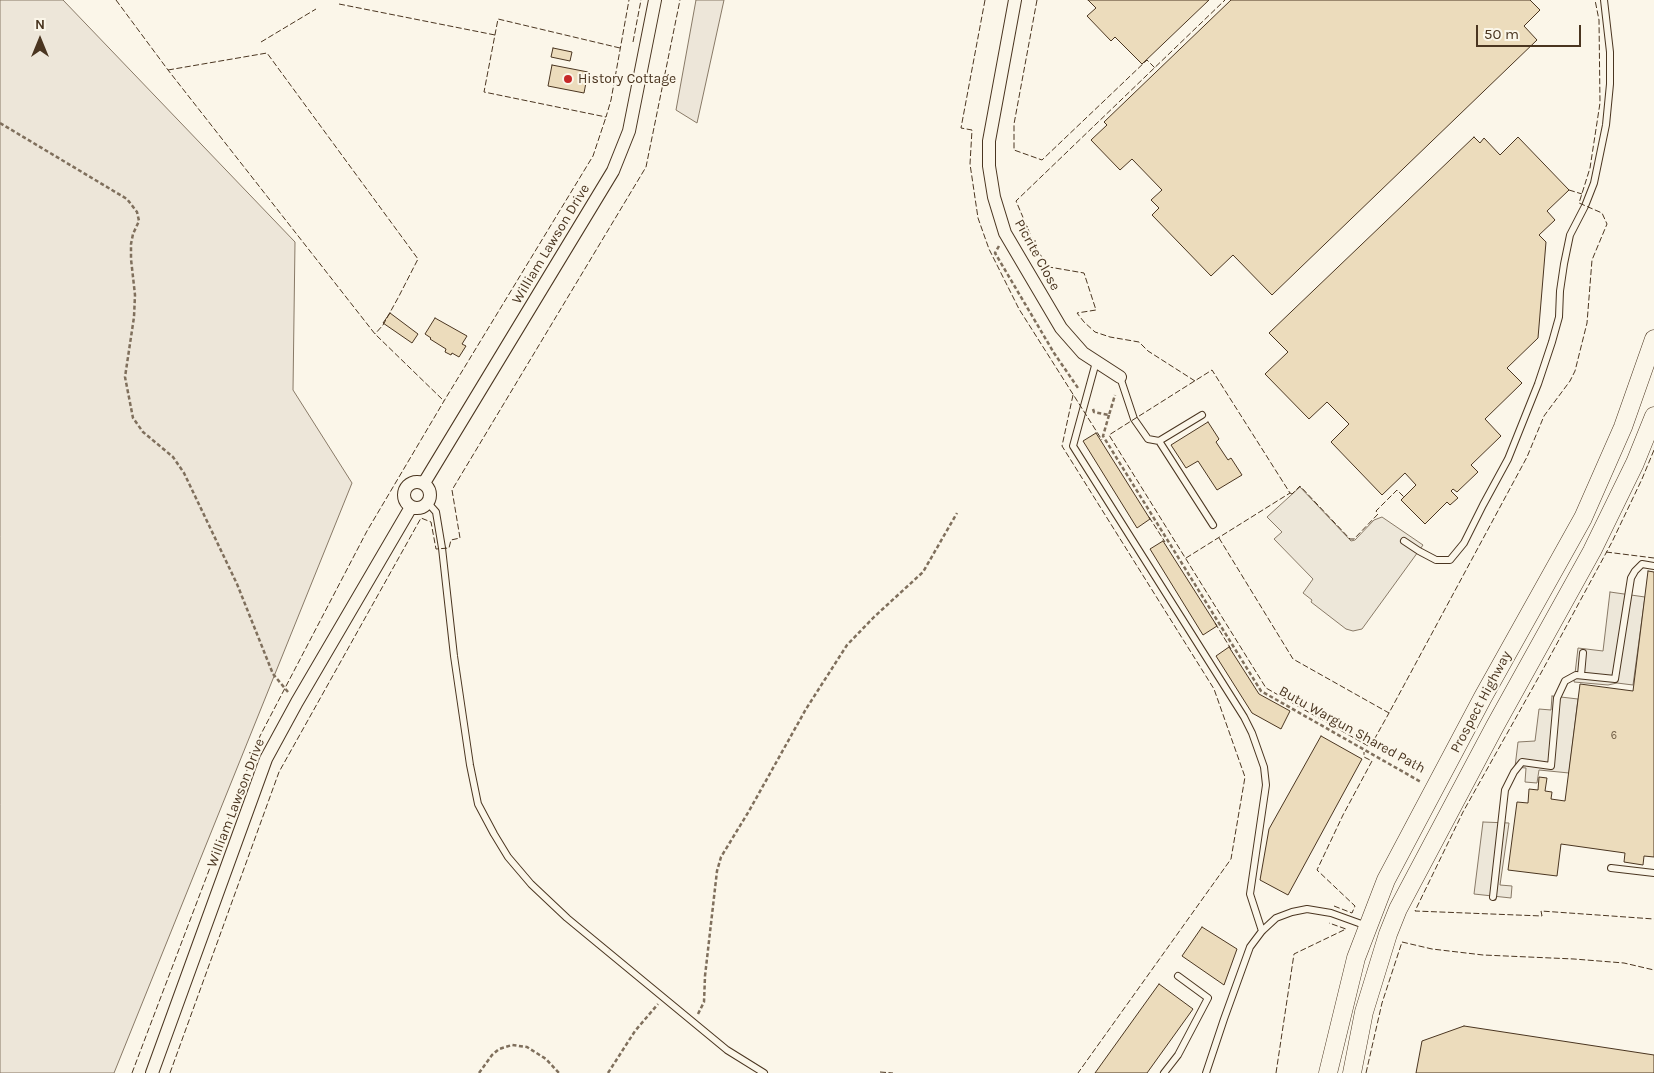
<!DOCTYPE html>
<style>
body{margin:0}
#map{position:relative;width:1654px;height:1073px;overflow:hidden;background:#fbf6e9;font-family:Karla,sans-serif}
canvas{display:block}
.north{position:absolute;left:15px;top:15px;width:50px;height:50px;-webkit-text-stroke:4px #fbf6e9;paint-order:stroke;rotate:0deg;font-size:14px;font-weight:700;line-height:20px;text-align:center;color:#4a3520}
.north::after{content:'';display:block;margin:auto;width:18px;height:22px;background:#4a3520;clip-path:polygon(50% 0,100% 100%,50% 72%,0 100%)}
.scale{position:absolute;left:1476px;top:25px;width:105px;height:22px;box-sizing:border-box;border:2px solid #4a3520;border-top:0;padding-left:6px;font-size:15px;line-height:18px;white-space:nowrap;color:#4a3520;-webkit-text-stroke:4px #fbf6e9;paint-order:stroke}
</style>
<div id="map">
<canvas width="1654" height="1073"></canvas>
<div class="north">N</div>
<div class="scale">50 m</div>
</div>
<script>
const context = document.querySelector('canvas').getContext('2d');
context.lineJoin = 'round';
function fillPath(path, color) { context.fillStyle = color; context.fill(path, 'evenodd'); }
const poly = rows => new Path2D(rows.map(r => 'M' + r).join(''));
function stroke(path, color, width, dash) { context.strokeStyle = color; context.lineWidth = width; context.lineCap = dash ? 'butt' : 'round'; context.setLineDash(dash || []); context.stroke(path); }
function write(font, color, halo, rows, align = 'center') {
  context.font = font + ' Karla,sans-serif'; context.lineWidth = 4; context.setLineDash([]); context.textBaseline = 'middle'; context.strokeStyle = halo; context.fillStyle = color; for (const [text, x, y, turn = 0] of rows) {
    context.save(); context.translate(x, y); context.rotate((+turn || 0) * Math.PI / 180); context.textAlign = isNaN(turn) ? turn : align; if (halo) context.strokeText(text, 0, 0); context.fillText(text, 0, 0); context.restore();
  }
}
const green = poly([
 [0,0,63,0,295,242,293,390,352,483,114,1073,0,1073,0,0],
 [696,0,724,0,697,123,676,110,696,0]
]);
fillPath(green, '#ede6d9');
stroke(green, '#887966', 1);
const parking = poly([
 [1300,487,1351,541,1355,540,1374,520,1382,517,1423,545,1362,629,1353,631,1346,629,1311,602,1312,600,1303,593,1313,579,1274,539,1282,532,1267,517,1300,487],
 [1610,592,1645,597,1633,685,1617,683,1608,685,1574,682,1578,648,1603,651,1610,592],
 [1552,696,1578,699,1569,773,1539,770,1537,783,1525,782,1526,768,1515,767,1518,742,1535,741,1539,709,1551,710,1552,696],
 [1483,822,1509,823,1500,885,1512,886,1511,898,1474,894,1483,822]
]);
fillPath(parking, '#ede7d9');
stroke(parking, '#887966', 1);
const building = poly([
 [1088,0,1209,0,1142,64,1115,37,1111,41,1087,16,1096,8,1088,0],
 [1231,0,1530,0,1540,10,1524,26,1537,40,1272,295,1233,255,1211,276,1152,215,1159,208,1151,200,1162,190,1132,159,1120,170,1091,140,1107,125,1104,122,1231,0],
 [553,48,572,52,570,61,551,57,553,48],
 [552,65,588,72,584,93,548,86,552,65],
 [1474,137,1480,143,1484,138,1500,155,1518,137,1569,190,1547,211,1555,220,1539,235,1546,242,1538,338,1507,368,1522,383,1485,419,1501,436,1471,465,1478,472,1457,492,1453,489,1451,491,1458,498,1450,505,1447,502,1425,524,1401,500,1416,485,1405,473,1382,495,1331,442,1349,424,1327,402,1309,419,1265,374,1288,352,1269,333,1474,137],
 [390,313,418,334,412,343,383,323,390,313],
 [435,318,467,336,462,344,466,346,459,357,452,353,451,355,445,352,446,349,430,339,431,338,425,334,435,318],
 [1208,422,1219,439,1216,442,1228,460,1231,458,1242,475,1217,490,1198,461,1186,468,1171,445,1208,422],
 [1096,433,1150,519,1137,528,1083,441,1096,433],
 [1163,541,1217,626,1203,635,1150,549,1163,541],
 [1648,571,1654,572,1654,857,1644,856,1643,865,1624,862,1625,853,1561,844,1557,876,1508,870,1517,802,1528,803,1529,789,1538,790,1539,777,1547,778,1545,791,1552,792,1551,799,1565,801,1580,684,1633,691,1648,571],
 [1229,647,1259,694,1290,711,1281,729,1252,713,1216,656,1229,647],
 [1321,736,1362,759,1288,895,1260,880,1269,829,1321,736],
 [1202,927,1237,949,1224,985,1182,956,1202,927],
 [1159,984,1193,1009,1147,1073,1095,1073,1159,984],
 [1464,1026,1654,1055,1654,1073,1416,1073,1422,1041,1464,1026]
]);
fillPath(building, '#ecdcbc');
stroke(building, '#4a3520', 1);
const lane = poly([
 [1096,362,1073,446,1244,717,1252,733,1264,767,1266,785,1250,894,1262,931],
 [1120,377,1134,419,1148,439,1159,441,1213,525],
 [1159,441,1202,415],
 [428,503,436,512,442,548,454,656,470,765,478,804,494,834,508,857,531,884,567,918,727,1050,764,1073],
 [1404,541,1419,551,1436,560,1450,560,1464,543,1483,505,1508,459,1538,384,1552,342,1559,317,1560,291,1564,264,1570,235,1585,206,1594,183,1606,125,1610,84,1610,52,1604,0],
 [1581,675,1583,653],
 [1611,868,1654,873],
 [1493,897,1505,790,1514,772,1522,762,1551,766,1557,698,1565,681,1576,675,1615,679,1631,578,1635,571,1642,564,1654,566],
 [1164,1073,1178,1055,1208,998,1178,976],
 [1206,1073,1224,1019,1250,947,1262,931,1276,918,1292,912,1307,909,1331,913,1367,926]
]);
const street = poly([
 [1015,0,989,141,989,166,994,197,1005,233,1061,328,1083,353,1120,377],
 '404 495a13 13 0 1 1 26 0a13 13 0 1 1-26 0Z',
 [424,483,613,171,629,131,655,0],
 [152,1073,266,759,297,702,411,507]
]);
const secondary = poly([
 [1328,1073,1356,958,1386,880,1483,697,1583,518,1623,427,1654,339],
 [1352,1073,1364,1012,1388,934,1398,909,1495,726,1592,551,1635,463,1654,416]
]);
stroke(lane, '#4a3520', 8);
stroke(street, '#4a3520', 14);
stroke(secondary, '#4a3520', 19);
stroke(poly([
 [0,123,127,199,137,212,139,221,133,234,131,244,131,259,135,295,134,317,125,377,133,418,143,432,173,457,184,473,237,584,273,674,288,692],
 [999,246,995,253,1054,353,1078,388],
 [1093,409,1094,412,1109,415,1115,395],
 [1109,415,1103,436,1261,691,1421,782],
 [698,1014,704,1002,705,976,717,871,721,857,749,811,806,709,847,645,874,617,923,572,957,513],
 [479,1073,492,1055,499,1049,512,1045,527,1047,546,1059,559,1073],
 [608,1073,635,1031,658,1004]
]), '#7f6f5c', 2.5, [4, 2.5]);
stroke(lane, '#fbf6e9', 6);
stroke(street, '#fbf6e9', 12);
stroke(secondary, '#fbf6e9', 18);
stroke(poly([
 [116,0,168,70,375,334,444,401],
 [985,0,961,128,972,130,970,164,978,218,989,249,1019,309,1102,440],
 [1037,0,1014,124,1014,150,1042,160,1147,60,1155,68],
 [339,4,495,35],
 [261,42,316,9],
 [633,42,641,0],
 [620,48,498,19,484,92,606,117,611,100,629,0],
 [168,70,267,53,418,259,398,298,383,325,375,334],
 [1569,190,1582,194],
 [1195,381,1148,351,1139,342,1110,337,1095,332,1084,322,1077,313,1096,310,1084,273,1049,267,1037,250,1016,201,1225,0],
 [1073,395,1062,446,1214,689,1245,777,1231,859,1078,1073],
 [1654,450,1642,479,1612,542,1541,673,1463,812,1415,911,1542,916,1541,911,1654,919],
 [1290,493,1292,494,1300,486,1350,539,1354,539,1378,514,1376,511,1397,490,1404,497],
 [1149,517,1165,542],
 [1219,538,1293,659,1389,713,1527,457,1544,416,1570,381,1575,371,1587,323,1592,260,1607,224,1602,213,1579,203,1590,168,1600,103,1599,20,1595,0],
 [1606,552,1654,558],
 [1186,558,1290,493,1212,370,1109,435,1266,688,1370,747,1389,713],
 [1215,623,1231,649],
 [1334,906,1352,913,1355,906,1317,870,1343,815,1372,761,1364,757,1364,752],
 [880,1072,893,1073],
 [132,1073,260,736,367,531,444,401,593,156,606,117],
 [170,1073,279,772,421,518,431,522,436,549,449,548,451,540,460,538,452,490,646,167,680,0],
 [1276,1073,1294,954,1346,929,1329,923],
 [1366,1073,1382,1003,1402,942,1432,949,1483,955,1574,959,1624,963,1654,970]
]), '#4a3520', 1, [6, 2.5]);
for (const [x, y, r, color] of [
 [568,79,5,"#c62828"]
]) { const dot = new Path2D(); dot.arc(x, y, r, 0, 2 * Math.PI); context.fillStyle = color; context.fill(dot); stroke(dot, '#fbf6e9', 2); }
write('11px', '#725f47', null, [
 ["6",1614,736]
]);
write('14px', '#4a3520', '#fbf6e9', [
 ["History Cottage",578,79]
], 'left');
write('14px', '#4a3520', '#fbf6e9', [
 ["William Lawson Drive",551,244,-59],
 ["Picrite Close",1037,255,61],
 ["Prospect Highway",1481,702,-62],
 ["Butu Wargun Shared Path",1352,730,29],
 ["William Lawson Drive",236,803,-69]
]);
</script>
